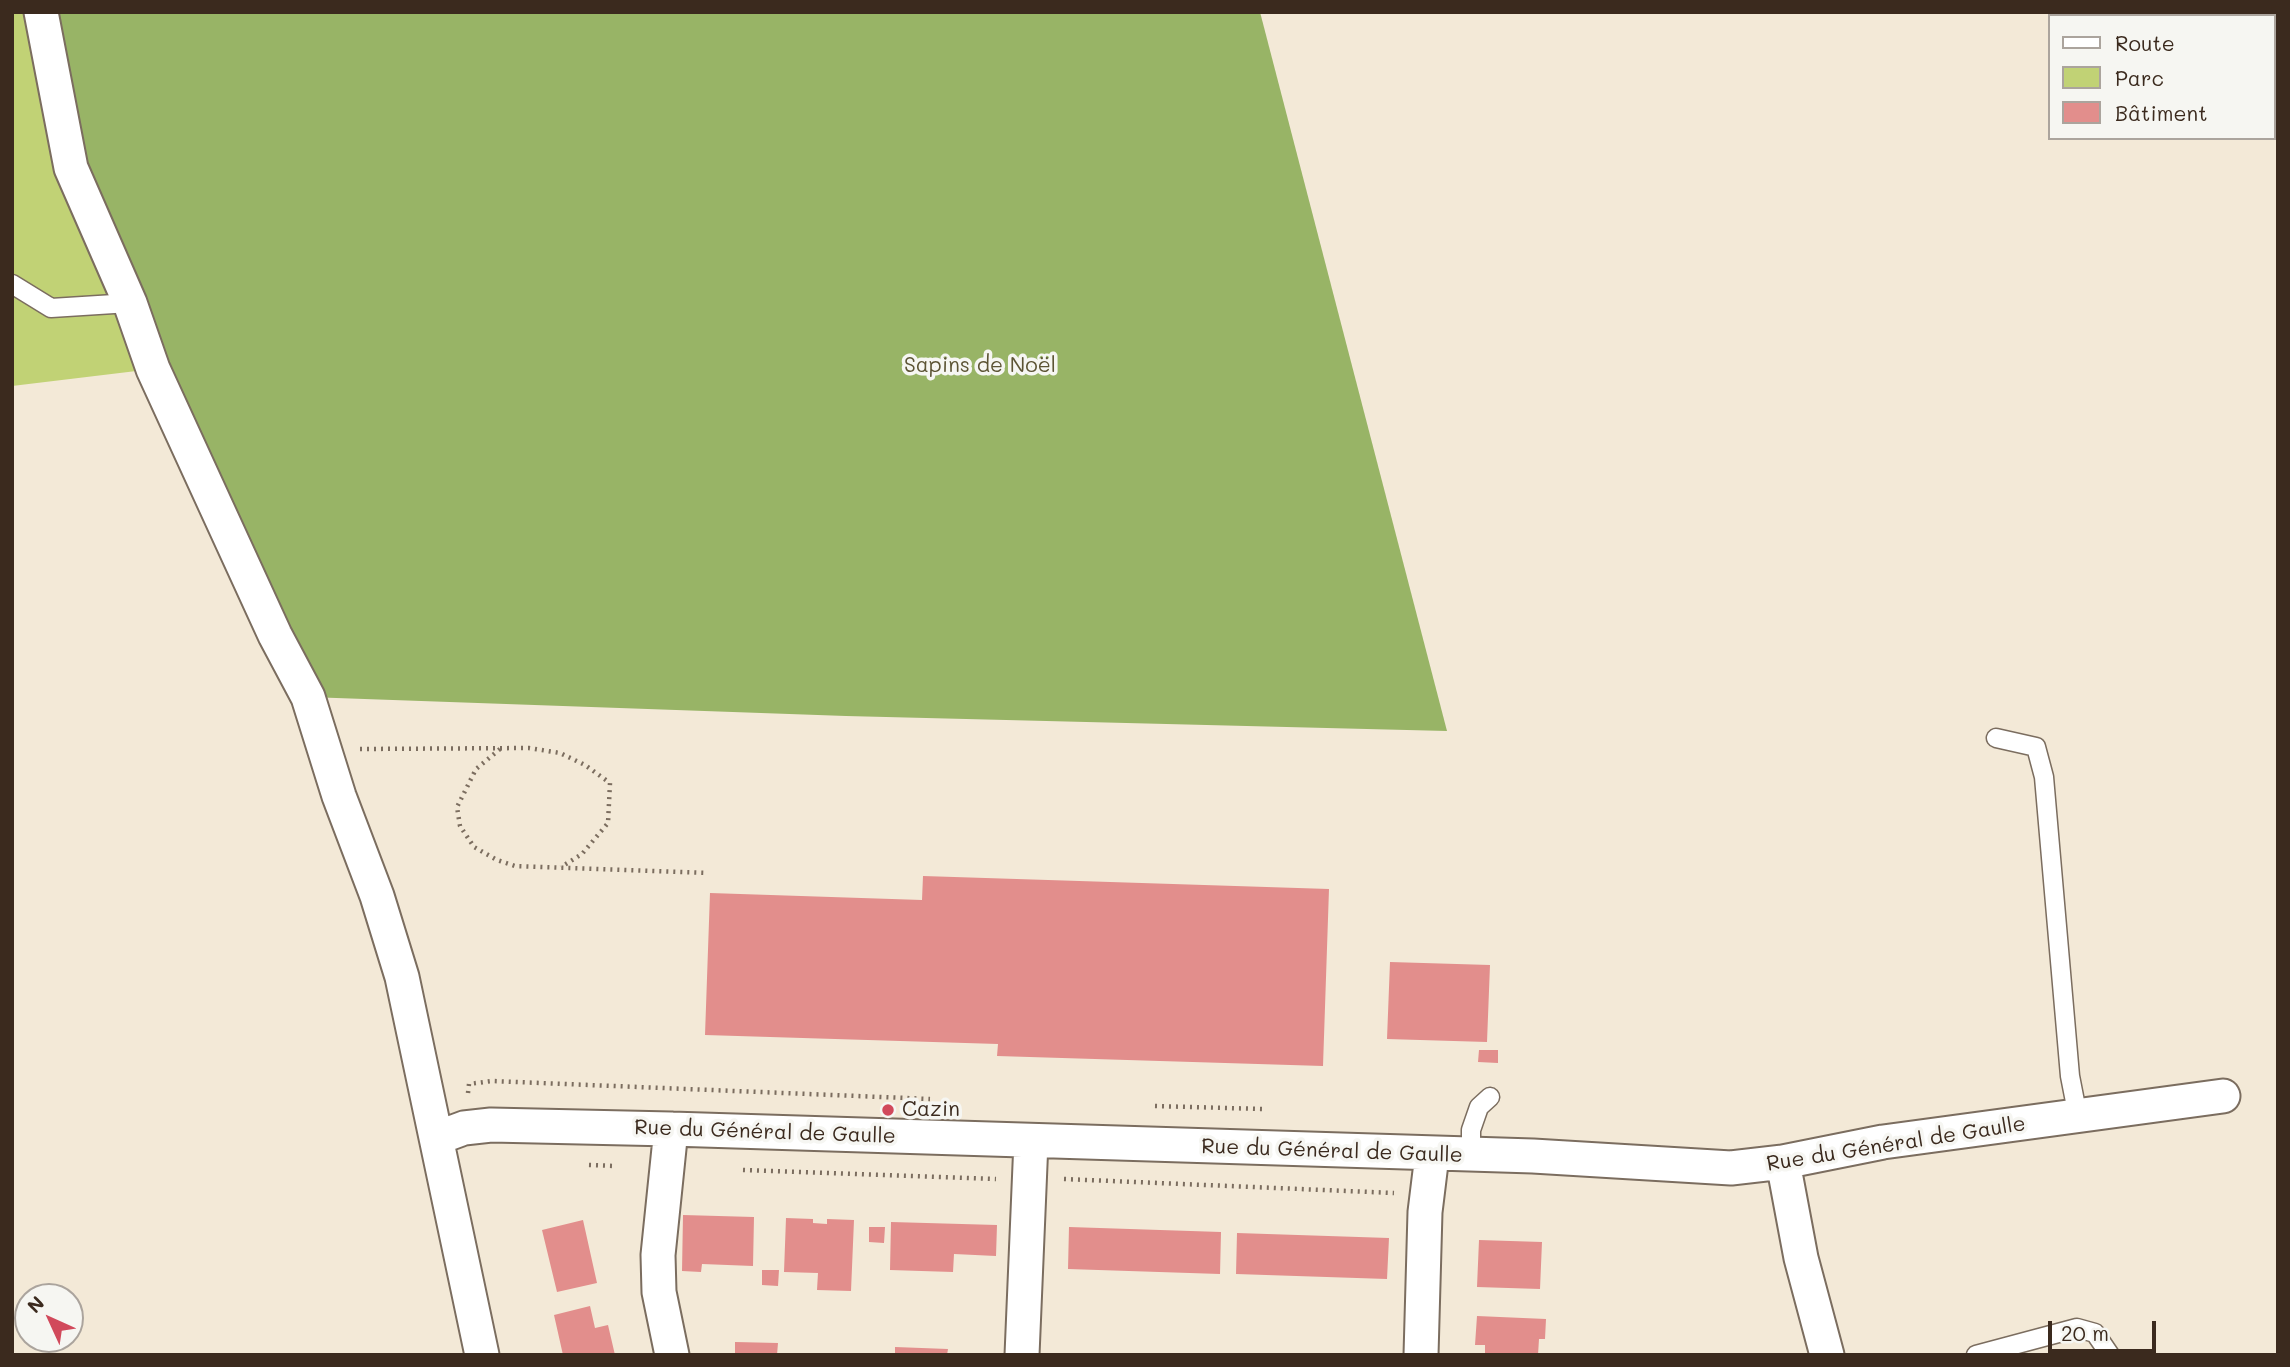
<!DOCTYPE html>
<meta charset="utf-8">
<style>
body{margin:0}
#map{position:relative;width:2290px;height:1367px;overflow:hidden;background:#f3e9d7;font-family:Mali,sans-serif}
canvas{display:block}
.frame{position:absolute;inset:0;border:14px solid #3b2a1e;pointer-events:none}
.legend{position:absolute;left:2048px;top:14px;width:228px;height:126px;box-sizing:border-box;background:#f6f6f2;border:2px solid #aba49d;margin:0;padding:9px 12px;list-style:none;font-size:21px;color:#3b2a1e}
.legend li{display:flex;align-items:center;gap:14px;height:35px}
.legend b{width:35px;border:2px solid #aba49d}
.north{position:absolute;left:14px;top:1283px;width:70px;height:70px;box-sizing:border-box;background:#f6f6f2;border:2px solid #aba49d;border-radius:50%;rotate:315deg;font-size:19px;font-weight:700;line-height:28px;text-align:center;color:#3b2a1e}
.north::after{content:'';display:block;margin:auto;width:24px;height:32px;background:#d1495b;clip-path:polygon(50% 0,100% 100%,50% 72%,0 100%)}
.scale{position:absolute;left:2048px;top:1321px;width:108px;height:32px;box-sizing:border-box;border:4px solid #3b2a1e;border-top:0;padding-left:9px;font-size:21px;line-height:24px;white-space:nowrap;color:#3b2a1e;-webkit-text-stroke:5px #f6f6f2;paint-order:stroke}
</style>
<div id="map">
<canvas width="2290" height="1367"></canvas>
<div class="frame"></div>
<ul class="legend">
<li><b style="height:9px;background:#fff"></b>Route</li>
<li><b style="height:19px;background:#c1d275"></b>Parc</li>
<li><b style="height:19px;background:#e28e8c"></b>Bâtiment</li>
</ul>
<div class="north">N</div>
<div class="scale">20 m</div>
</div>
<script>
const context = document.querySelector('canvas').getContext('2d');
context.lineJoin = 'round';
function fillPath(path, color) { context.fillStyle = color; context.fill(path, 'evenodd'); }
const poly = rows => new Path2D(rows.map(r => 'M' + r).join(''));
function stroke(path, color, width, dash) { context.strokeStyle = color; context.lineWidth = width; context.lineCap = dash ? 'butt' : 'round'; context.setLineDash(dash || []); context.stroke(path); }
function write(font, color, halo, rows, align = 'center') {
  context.font = font + ' Mali,sans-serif'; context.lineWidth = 7; context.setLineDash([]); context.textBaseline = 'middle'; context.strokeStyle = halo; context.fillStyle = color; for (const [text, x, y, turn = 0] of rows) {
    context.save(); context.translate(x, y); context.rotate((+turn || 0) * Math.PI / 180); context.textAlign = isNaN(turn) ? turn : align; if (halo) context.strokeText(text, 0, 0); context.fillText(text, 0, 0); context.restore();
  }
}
fillPath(poly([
 [12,12,41,12,153,369,12,386]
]), '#c1d275');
fillPath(poly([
 [41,12,1260,12,1447,731,846,716,308,697,71,168]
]), '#98b466');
fillPath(poly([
 [923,876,1329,889,1323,1066,997,1056,998,1044,705,1035,710,893,922,900],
 [1390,962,1490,965,1487,1042,1387,1039],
 [1479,1050,1498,1050,1498,1063,1478,1062],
 [683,1215,754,1217,753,1266,702,1264,701,1272,682,1271],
 [786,1218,813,1219,813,1223,827,1224,827,1219,854,1220,851,1291,817,1290,818,1273,784,1272],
 [583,1220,597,1283,557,1292,542,1230],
 [891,1222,997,1225,996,1256,954,1254,953,1272,890,1270],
 [869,1227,885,1227,884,1243,869,1242],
 [1069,1227,1221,1232,1220,1274,1068,1269],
 [1237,1233,1389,1238,1387,1279,1236,1274],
 [1479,1240,1542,1242,1540,1289,1477,1287],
 [762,1270,779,1270,778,1286,762,1285],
 [590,1306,595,1328,608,1325,615,1355,563,1355,554,1315],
 [1477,1316,1546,1319,1545,1339,1539,1339,1538,1355,1485,1355,1485,1345,1475,1345],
 [735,1342,778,1343,777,1355,735,1355],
 [895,1347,948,1349,947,1355,895,1355]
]), '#e28e8c');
const service = poly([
 [12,284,51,308,130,303],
 [1996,738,2036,747,2044,777,2070,1076,2078,1117],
 [1471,1155,1471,1130,1479,1107,1490,1097],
 [1976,1355,2077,1328,2095,1333,2110,1355]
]);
const minor = poly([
 [41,12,71,168,130,303,153,369,275,635,308,697,339,796,377,896,402,977,482,1355],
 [671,1129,658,1255,659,1292,672,1355],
 [437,1138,464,1128,491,1125,671,1129,1533,1156,1731,1168,1783,1162,1883,1142,2223,1096],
 [1783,1162,1801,1258,1827,1355],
 [1022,1355,1031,1141],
 [1421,1355,1425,1212,1432,1155]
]);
stroke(service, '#7b6d5f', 21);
stroke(minor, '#7b6d5f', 37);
stroke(poly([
 [2206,12,2240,16],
 [2274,19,2278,20],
 [360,749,529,748,560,753,585,765,610,783,608,823,582,854,561,867],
 [500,749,476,769,457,807,460,826,474,847,497,860,515,866,707,873],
 [468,1093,469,1084,492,1081,930,1099],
 [1155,1106,1262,1109],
 [589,1165,615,1166],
 [743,1170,996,1179],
 [1064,1179,1394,1193]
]), '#7b6d5f', 4.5, [2, 5]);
stroke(service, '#fff', 18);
stroke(minor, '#fff', 33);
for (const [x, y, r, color] of [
 [888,1110,7,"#d1495b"]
]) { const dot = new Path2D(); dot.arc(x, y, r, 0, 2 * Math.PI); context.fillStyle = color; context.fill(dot); stroke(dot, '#f6f6f2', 2.5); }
write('21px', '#5c5434', '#f6f6f2', [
 ["Sapins de Noël",980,366]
]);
write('21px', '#3b2a1e', '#f6f6f2', [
 ["Cazin",902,1110]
], 'left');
write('21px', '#3b2a1e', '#f6f6f2', [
 ["Rue du Général de Gaulle",765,1132,2],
 ["Rue du Général de Gaulle",1896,1144,-9],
 ["Rue du Général de Gaulle",1332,1151,2]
]);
</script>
